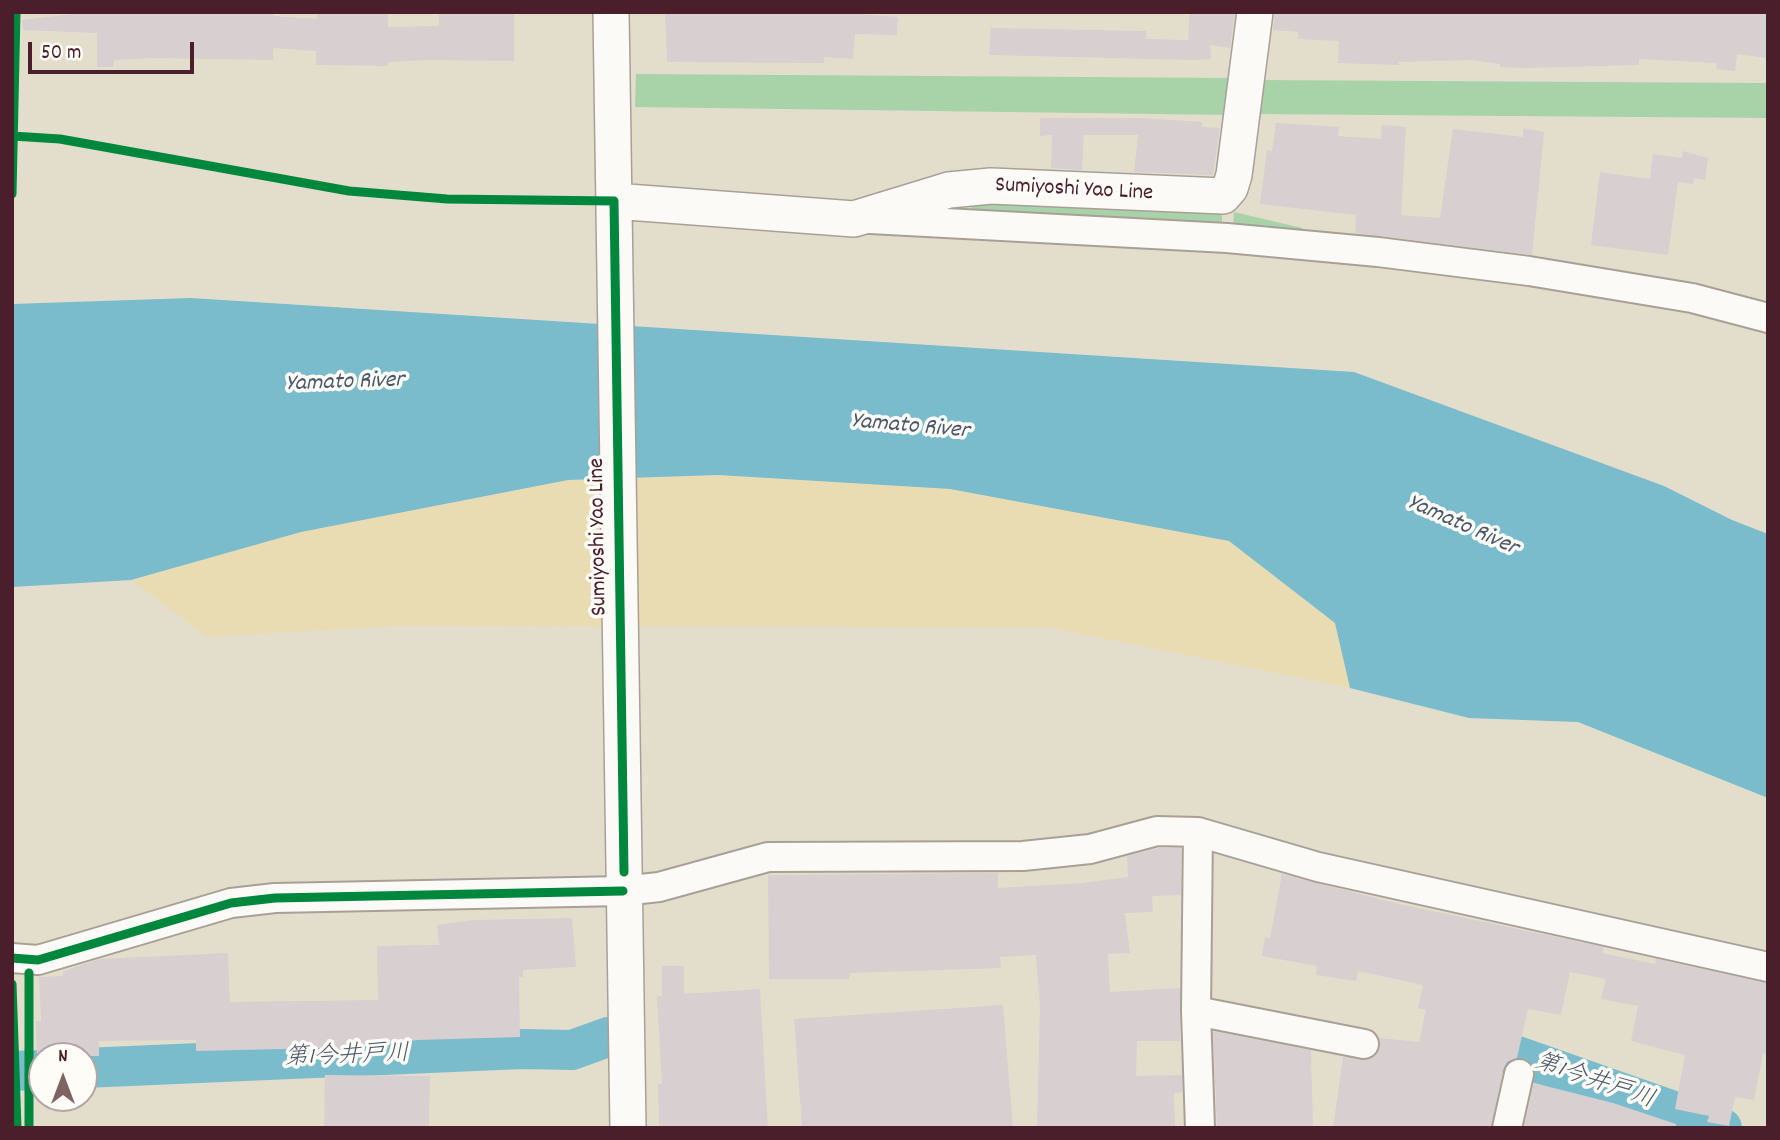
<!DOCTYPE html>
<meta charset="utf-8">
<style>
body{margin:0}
#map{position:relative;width:1780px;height:1140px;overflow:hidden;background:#e3decc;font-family:Dekko,sans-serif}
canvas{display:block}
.frame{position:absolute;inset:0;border:14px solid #4a1f2b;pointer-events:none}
.north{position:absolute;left:28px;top:1042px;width:70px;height:70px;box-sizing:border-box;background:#fdfcf7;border:2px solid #b5a4a5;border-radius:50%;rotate:0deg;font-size:19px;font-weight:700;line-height:28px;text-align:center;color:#4a1f2b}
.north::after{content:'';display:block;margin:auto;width:24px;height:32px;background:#806263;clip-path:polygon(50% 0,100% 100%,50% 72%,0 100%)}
.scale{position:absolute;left:28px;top:42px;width:166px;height:32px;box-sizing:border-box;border:4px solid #4a1f2b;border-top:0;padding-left:9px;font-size:21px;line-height:24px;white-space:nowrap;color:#4a1f2b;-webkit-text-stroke:5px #fdfcf7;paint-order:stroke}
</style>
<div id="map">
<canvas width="1780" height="1140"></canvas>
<div class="frame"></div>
<div class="north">N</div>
<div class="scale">50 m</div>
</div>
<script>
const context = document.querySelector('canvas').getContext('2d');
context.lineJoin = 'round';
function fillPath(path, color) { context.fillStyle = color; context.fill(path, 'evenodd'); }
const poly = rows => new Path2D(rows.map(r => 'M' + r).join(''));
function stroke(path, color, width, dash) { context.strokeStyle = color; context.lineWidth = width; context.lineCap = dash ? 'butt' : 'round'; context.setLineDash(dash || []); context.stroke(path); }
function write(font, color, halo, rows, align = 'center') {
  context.font = font + ' Dekko,"Klee One",sans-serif'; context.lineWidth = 7; context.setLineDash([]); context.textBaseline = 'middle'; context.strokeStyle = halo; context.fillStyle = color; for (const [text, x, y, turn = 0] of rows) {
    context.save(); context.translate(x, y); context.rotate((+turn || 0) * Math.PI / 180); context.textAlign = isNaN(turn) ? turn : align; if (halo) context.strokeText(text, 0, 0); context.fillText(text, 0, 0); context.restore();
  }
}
fillPath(poly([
 [636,74,1232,78,1230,115,635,107],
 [1259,80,1768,83,1768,118,1254,114],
 [972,196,1222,208,1222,227,971,212],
 [1234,212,1302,228,1302,235,1233,229]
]), '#a8d2a8');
fillPath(poly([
 [718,475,950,489,1229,541,1335,623,1350,688,1048,627,393,626,207,637,131,580,301,532,568,480]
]), '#e9dcb3');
fillPath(poly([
 [191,298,1354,372,1664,486,1732,520,1768,534,1768,798,1578,722,1469,718,1350,688,1335,623,1229,541,950,489,718,475,568,480,301,532,131,580,12,587,12,304]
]), '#7abccc');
stroke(poly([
 [1463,1044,1512,1054,1722,1128],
 [84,1068,522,1049,572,1050,608,1037],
 [12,1071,42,1070]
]), '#7abccc', 40);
fillPath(poly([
 [90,12,273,12,273,16,317,19,317,12,388,12,388,27,439,26,439,13,514,12,514,61,426,60,388,62,388,66,316,65,316,51,273,48,273,60,153,58,114,60,113,67,97,67,97,33,23,30,22,20],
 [665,12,830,12,898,17,897,35,855,34,853,59,824,57,824,63,667,62],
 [1190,12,1235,12,1230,48,1210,45,1211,59,1193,60,989,55,991,28,1146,31,1146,39,1188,40],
 [1275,12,1768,12,1768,58,1737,54,1735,71,1716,69,1717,63,1639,59,1639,65,1524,68,1500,67,1500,64,1472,60,1399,62,1399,65,1338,63,1339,41,1298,39,1298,32,1273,30],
 [1040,118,1140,118,1202,122,1202,127,1220,128,1213,175,1134,172,1138,135,1084,135,1082,170,1051,168,1052,135,1040,136],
 [1276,123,1339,127,1338,136,1381,139,1382,125,1406,127,1401,215,1440,218,1453,129,1523,137,1523,128,1544,132,1532,255,1355,233,1356,215,1260,204,1267,150,1272,151],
 [1683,151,1708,158,1705,180,1694,178,1693,184,1678,182,1668,255,1591,245,1600,172,1650,179,1653,154,1682,158],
 [1159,848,1181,848,1181,895,1152,896,1153,912,1125,913,1130,953,1108,954,1110,992,1180,988,1180,1041,1137,1041,1136,1076,1182,1075,1182,1092,1174,1093,1175,1128,1037,1128,1040,1007,1036,955,1000,957,1001,968,850,973,849,979,769,979,768,875,998,873,998,888,1082,883,1128,877,1127,856],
 [1282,874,1399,904,1604,947,1602,953,1655,964,1656,959,1768,983,1768,1054,1763,1053,1754,1100,1735,1097,1729,1126,1707,1122,1709,1116,1675,1109,1685,1055,1631,1041,1638,1006,1601,999,1606,979,1570,972,1561,1015,1528,1009,1517,1058,1507,1062,1503,1070,1491,1128,1333,1128,1343,1057,1370,1059,1380,1048,1379,1038,1419,1042,1426,1010,1418,1008,1423,985,1358,971,1356,981,1316,975,1317,966,1262,956,1265,937,1270,938],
 [572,918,576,967,523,970,523,977,519,977,520,1037,418,1040,326,1051,326,1048,196,1051,196,1040,99,1041,99,1056,37,1056,36,1021,41,1021,39,977,63,976,63,971,100,959,228,953,230,1002,378,1000,377,946,439,945,437,925,473,920],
 [662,966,684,966,684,994,760,989,768,1128,659,1128,658,1084,662,1084,657,996,662,996],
 [1003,1005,1013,1128,802,1128,794,1019],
 [1213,1031,1311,1050,1313,1128,1217,1128],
 [325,1075,430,1076,429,1128,324,1128],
 [1534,1083,1613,1103,1676,1124,1676,1128,1524,1128]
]), '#d7cfd0');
const minor = poly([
 [870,219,1227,238,1378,252,1529,271,1692,298,1768,318],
 [1198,832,1196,1011,1200,1128],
 [12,958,38,960,231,903,275,898,623,891,659,887,768,857,1023,856,1090,849,1157,831,1198,832,1318,867,1768,967],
 [1196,1011,1364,1044],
 [1507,1128,1519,1074]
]);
const major = poly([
 [611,12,628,1128],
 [614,201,854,219,949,190,991,186,1223,196,1230,188,1234,175,1255,12]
]);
stroke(minor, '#a8a097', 32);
stroke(major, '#a8a097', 38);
stroke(minor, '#fbfaf7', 28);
stroke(major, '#fbfaf7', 35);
stroke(poly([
 [12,136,60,139,349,191,447,199,614,201,624,872],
 [12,194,16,12],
 [12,958,38,960,231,903,275,898,623,891],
 [29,973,29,1128],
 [12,984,17,1128]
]), '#00873e', 9);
write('23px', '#4a1f2b', '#fdfcf7', [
 ["Sumiyoshi Yao Line",1074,191,3],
 ["Sumiyoshi Yao Line",600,537,-91]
]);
write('italic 24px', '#4b586b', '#fdfcf7', [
 ["Yamato River",345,384,-2],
 ["Yamato River",910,428,5],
 ["Yamato River",1462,527,24],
 ["第1今井戸川",347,1058,-2],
 ["第1今井戸川",1594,1083,19]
]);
</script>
